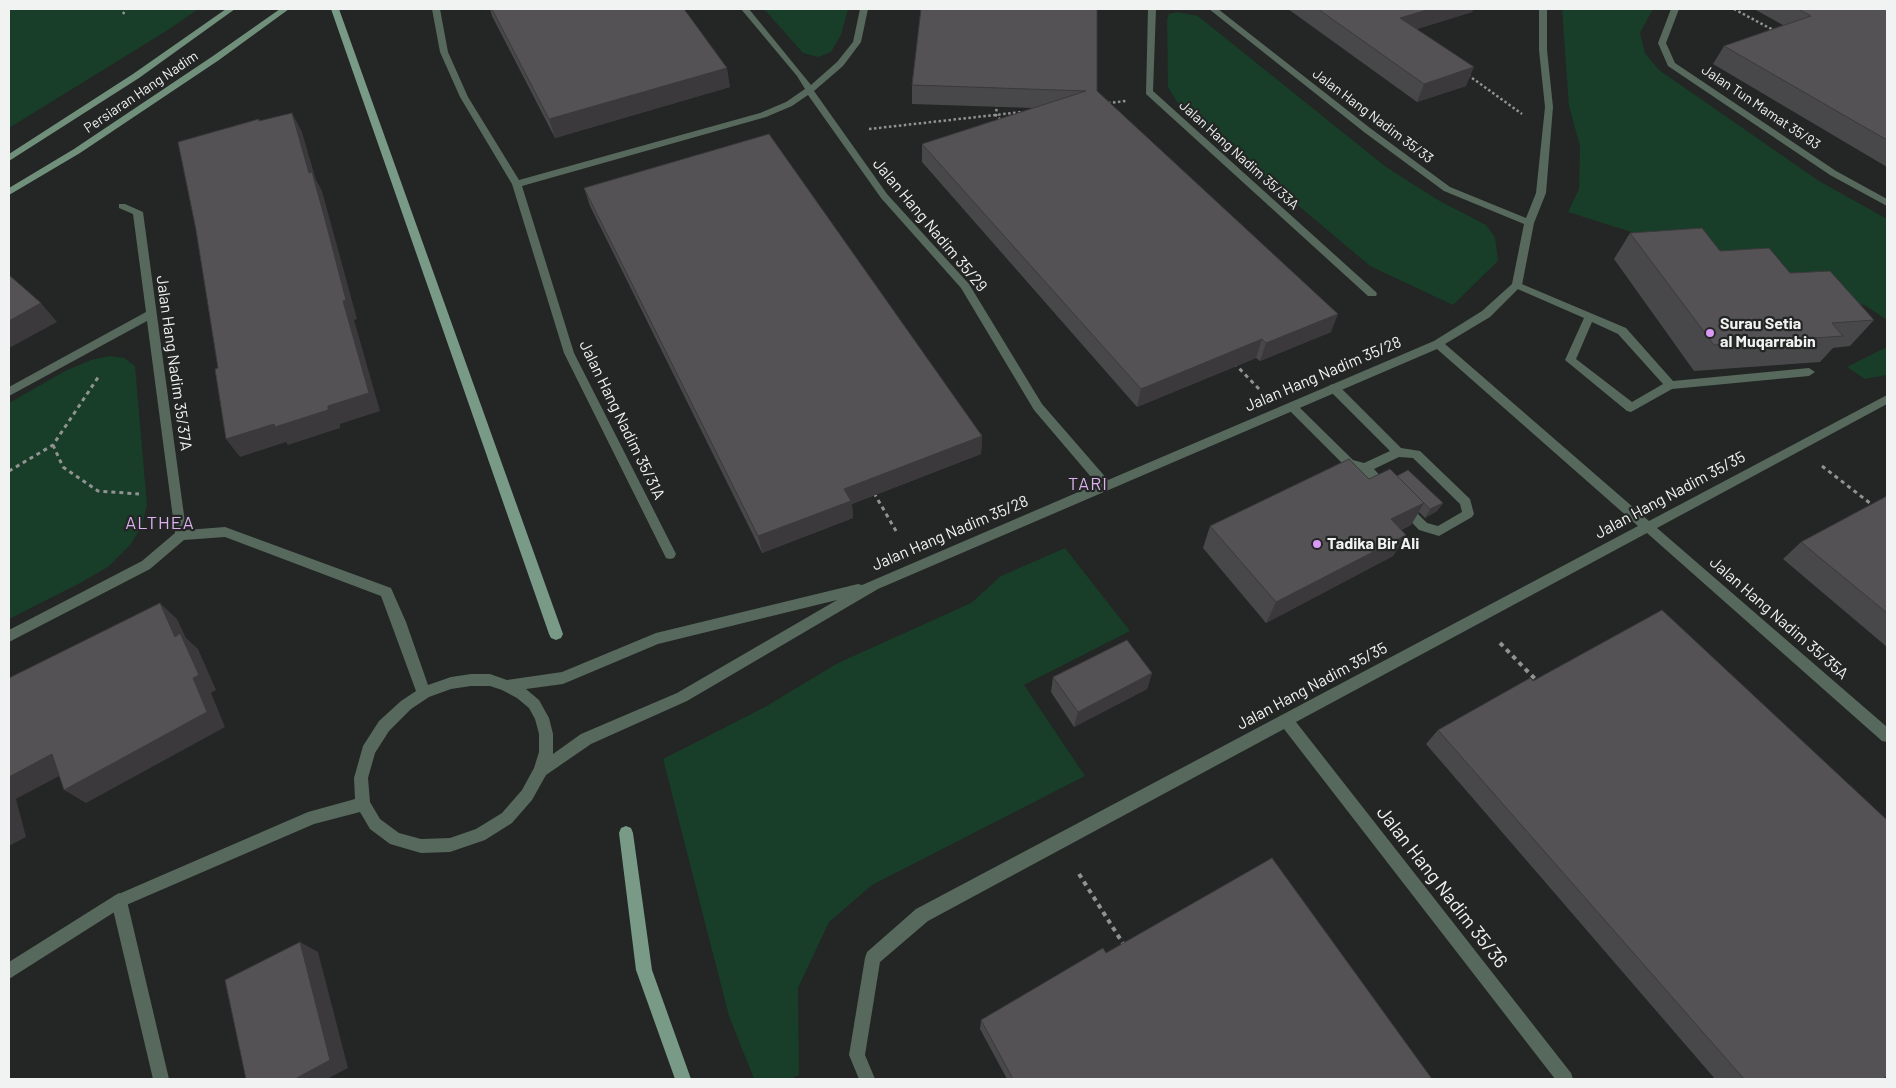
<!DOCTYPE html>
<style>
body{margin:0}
#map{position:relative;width:1896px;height:1088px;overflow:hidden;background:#232624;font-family:Barlow,sans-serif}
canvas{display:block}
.frame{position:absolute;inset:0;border:10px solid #f1f3f2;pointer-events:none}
</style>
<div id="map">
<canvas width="1896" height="1088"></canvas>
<div class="frame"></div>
</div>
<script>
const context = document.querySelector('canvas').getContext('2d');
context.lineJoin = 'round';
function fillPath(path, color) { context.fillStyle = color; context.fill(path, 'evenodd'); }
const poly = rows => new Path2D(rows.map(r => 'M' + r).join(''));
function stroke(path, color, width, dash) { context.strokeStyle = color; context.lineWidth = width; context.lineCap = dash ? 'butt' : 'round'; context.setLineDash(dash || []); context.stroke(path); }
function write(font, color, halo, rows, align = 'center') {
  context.font = font + ' Barlow,sans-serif'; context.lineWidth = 4.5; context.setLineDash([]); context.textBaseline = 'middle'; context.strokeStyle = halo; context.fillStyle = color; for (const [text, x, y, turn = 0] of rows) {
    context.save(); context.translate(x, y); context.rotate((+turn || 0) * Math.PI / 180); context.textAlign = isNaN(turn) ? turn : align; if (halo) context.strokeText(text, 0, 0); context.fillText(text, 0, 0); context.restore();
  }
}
fillPath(poly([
 [9,9,198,9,168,30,9,128],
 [764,9,848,9,841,35,831,52,818,57,803,53],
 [1562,9,1653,9,1640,33,1645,53,1659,70,1819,181,1887,219,1887,320,1866,306,1568,212,1579,189,1580,146,1569,106],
 [1177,12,1198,16,1386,167,1438,200,1486,225,1495,237,1498,261,1453,305,1370,266,1179,105,1168,87,1167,19,1169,14],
 [1887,347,1887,375,1865,379,1847,367],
 [110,356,124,358,135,366,147,505,142,526,130,545,108,567,80,583,9,619,9,403,65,371,91,360],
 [1065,548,1130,631,1024,685,1085,776,872,885,829,922,798,988,799,1075,791,1079,754,1079,729,1016,663,759,765,707,838,663,971,603,1001,576]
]), '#183d28');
fillPath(poly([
 [331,9,339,9,563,634,561,638,556,640,551,638,549,634,331,9],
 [626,826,631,828,633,833,652,970,691,1079,675,1079,636,970,619,833,621,828,626,826]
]), '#789a86');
stroke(poly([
 [1734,9,1775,31],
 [123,14,126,9],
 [1468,75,1522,114],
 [1108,103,1126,101],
 [997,104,996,115,1001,120],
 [869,129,1022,112]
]), '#919392', 2.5, [2.5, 2.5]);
stroke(poly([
 [1234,363,1259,389],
 [53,445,63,467,98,491,139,494],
 [1822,466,1875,507],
 [9,471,53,445,99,376],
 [874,493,896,531]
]), '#919392', 3, [4, 4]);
stroke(poly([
 [1500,643,1538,682],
 [1079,874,1124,945]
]), '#919392', 4, [4.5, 4.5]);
fillPath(poly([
 [1517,282,1626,328,1673,381,1809,368,1815,372,1809,376,1672,389,1631,412,1627,411,1565,360,1584,318,1513,287,1512,285,1513,283,1517,282],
 [1592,322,1618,334,1663,384,1632,402,1576,359,1592,322],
 [1334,384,1338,385,1401,448,1420,451,1470,499,1474,514,1472,517,1439,536,1419,530,1399,509,1397,506,1399,503,1407,503,1427,523,1438,526,1462,512,1460,504,1413,458,1399,457,1374,469,1392,489,1390,492,1382,492,1361,471,1345,466,1286,407,1292,403,1296,404,1353,460,1364,463,1390,451,1330,391,1328,388,1330,385,1334,384],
 [119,893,124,896,127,901,169,1079,153,1079,111,901,114,896,119,893]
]), '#56695c');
fillPath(poly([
 [432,9,440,9,448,52,468,97,519,180,760,113,786,102,805,89,797,76,741,9,749,9,811,85,837,62,853,42,860,9,868,9,861,42,843,66,814,91,887,194,969,284,1042,404,1108,480,1434,341,1482,311,1512,284,1524,224,1444,191,1364,132,1209,9,1218,9,1370,128,1450,187,1526,218,1536,193,1545,107,1539,50,1539,9,1547,9,1547,50,1553,107,1546,193,1534,223,1522,285,1490,317,1445,344,1649,521,1887,395,1887,404,1657,528,1887,727,1887,742,1882,741,1647,533,1296,722,1571,1073,1573,1079,1555,1079,1284,729,928,921,880,962,865,1055,875,1079,859,1079,849,1055,865,958,867,952,916,909,1638,526,1437,349,878,589,687,701,591,744,546,775,532,800,512,823,485,840,450,852,421,853,390,844,370,829,360,812,314,824,124,906,9,979,9,962,114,896,308,812,355,799,354,778,363,746,379,721,401,701,416,691,381,596,225,537,184,540,150,569,9,642,9,630,142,561,175,533,147,321,9,396,9,387,146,312,133,214,119,208,119,204,125,204,143,212,186,530,225,527,391,588,406,622,428,685,451,677,471,674,490,674,507,680,562,672,656,633,858,584,862,585,1097,484,1034,410,961,288,881,198,808,95,792,106,766,117,522,186,574,353,676,554,674,558,670,559,666,558,564,353,512,184,460,97,440,52,432,9],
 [837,600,677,693,581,734,553,754,553,734,549,718,539,700,526,689,563,684,658,644,837,600],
 [471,686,490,686,502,690,517,698,529,708,535,719,539,734,539,752,534,768,522,790,502,813,476,829,450,838,421,839,399,833,380,819,370,802,368,778,375,753,389,731,411,709,429,697,451,689,471,686],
 [1148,9,1156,9,1153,91,1376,292,1377,294,1376,296,1368,296,1146,94,1148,9],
 [1671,9,1679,9,1666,43,1675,63,1836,171,1887,199,1887,206,1830,175,1668,66,1658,43,1671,9]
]), '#56695c');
fillPath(poly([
 [226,9,235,9,139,78,9,161,9,154,133,74,226,9],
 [280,9,289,9,219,60,80,153,9,195,9,188,74,149,213,56,280,9]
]), '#70907c');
fillPath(poly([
 [490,9,684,9,730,87,555,138,492,16],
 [1288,9,1473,9,1472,12,1417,29,1466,86,1417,102],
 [1754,9,1887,9,1887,167,1713,64,1724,46,1783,25],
 [912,85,1097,91,1331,332,1260,361,1256,358,1137,407,922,162,922,144,1033,108,912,104],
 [584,188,982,436,981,454,852,504,853,518,762,553,590,206],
 [1630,233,1720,251,1790,273,1874,320,1850,346,1833,348,1820,362,1694,371,1614,259],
 [1397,476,1443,503,1437,511,1425,518,1419,512,1411,525,1401,530,1406,535,1393,556,1266,623,1203,548,1210,526,1369,479],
 [1887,496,1887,647,1783,559,1801,542],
 [1152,673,1147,689,1074,727,1051,692,1053,677],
 [1438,730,1883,1079,1715,1079,1426,744],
 [1106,953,1432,1079,1007,1079,980,1029,981,1020]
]), '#484749');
fillPath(poly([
 [1430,9,1473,9,1472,12,1394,36,1400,18],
 [1474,67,1466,86,1417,102,1424,84],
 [727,68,730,87,555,138,549,119],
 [292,113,302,132,316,180,322,191,357,319,354,320,380,411,340,424,340,428,288,445,286,442,240,457,226,439,328,406,343,301],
 [41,303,57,322,9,348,9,321],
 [1338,314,1331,332,1260,361,1266,343],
 [1262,339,1256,358,1137,407,1141,389],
 [982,436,981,454,852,504,853,518,762,553,758,536,844,489],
 [1424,503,1411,525,1379,541,1391,519],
 [1443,503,1437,511,1425,518,1430,509],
 [1406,535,1393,556,1266,623,1276,602],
 [160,603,177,619,186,638,198,649,216,690,211,693,225,727,86,803,64,790,193,678],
 [1152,673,1147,689,1074,727,1078,712],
 [52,754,74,768,16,799,26,837,9,846,9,777],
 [300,942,318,952,348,1068,327,1079,295,1079]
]), '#3b393c');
const building = poly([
 [492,9,684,9,727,68,549,119,492,9],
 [921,9,1097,9,1097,91,1338,314,1266,343,1262,339,1141,389,922,144,1086,91,912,85,921,9],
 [1318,9,1430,9,1400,18,1474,67,1424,84,1318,9],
 [1798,9,1887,9,1887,140,1724,46,1811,16,1798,9],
 [292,113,309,173,312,172,326,223,346,300,343,301,369,393,328,406,328,410,275,427,274,424,226,439,215,369,218,368,196,230,178,142,259,119,259,121,292,113],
 [769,134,982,436,844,489,851,501,758,536,584,188,769,134],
 [1702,228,1720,251,1769,248,1790,273,1830,271,1874,320,1832,323,1843,336,1714,345,1630,233,1702,228],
 [9,275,41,303,9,321,9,275],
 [1349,459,1369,479,1390,469,1424,503,1391,519,1406,535,1276,602,1210,526,1349,459],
 [1408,470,1443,503,1430,509,1397,476,1408,470],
 [1887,496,1887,613,1801,542,1887,496],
 [160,603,175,637,180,633,199,675,193,678,207,712,64,790,52,754,9,777,9,678,160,603],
 [1662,610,1887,820,1887,1076,1883,1079,1744,1079,1438,730,1530,678,1533,681,1662,610],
 [1127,640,1152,673,1078,712,1053,677,1127,640],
 [1272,858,1432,1079,1013,1079,981,1020,1103,948,1106,953,1272,858],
 [300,942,330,1060,295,1079,246,1079,225,980,300,942]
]);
fillPath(building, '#545255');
stroke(building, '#3b393c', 1);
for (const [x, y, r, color] of [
 [1710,333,5,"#db99f6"],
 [1317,544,5,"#db99f6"]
]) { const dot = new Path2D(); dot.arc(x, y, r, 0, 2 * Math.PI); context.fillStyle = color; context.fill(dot); stroke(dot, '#232624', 2); }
write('14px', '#f1f3f2', '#232624', [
 ["Persiaran Hang Nadim",141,92,-34],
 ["Jalan Tun Mamat 35/93",1761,107,34],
 ["Jalan Hang Nadim 35/33",1373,116,37],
 ["Jalan Hang Nadim 35/33A",1239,155,42]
]);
write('16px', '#f1f3f2', '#232624', [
 ["Jalan Hang Nadim 35/29",930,225,50],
 ["Jalan Hang Nadim 35/37A",174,363,82],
 ["Jalan Hang Nadim 35/28",1323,374,-23],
 ["Jalan Hang Nadim 35/31A",622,420,64],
 ["Jalan Hang Nadim 35/35",1670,495,-28],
 ["Jalan Hang Nadim 35/28",950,533,-23],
 ["Jalan Hang Nadim 35/35A",1779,618,41],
 ["Jalan Hang Nadim 35/35",1312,686,-28]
]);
write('bold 16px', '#f1f3f2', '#232624', [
 ["Surau Setia",1720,324],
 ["al Muqarrabin",1720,342],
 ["Tadika Bir Ali",1327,544]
], 'left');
context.letterSpacing = '1px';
write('18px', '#ddb0f0', '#232624', [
 ["TARI",1088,484],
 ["ALTHEA",160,523]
]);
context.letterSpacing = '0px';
write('19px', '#f1f3f2', '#232624', [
 ["Jalan Hang Nadim 35/36",1442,887,52]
]);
</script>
